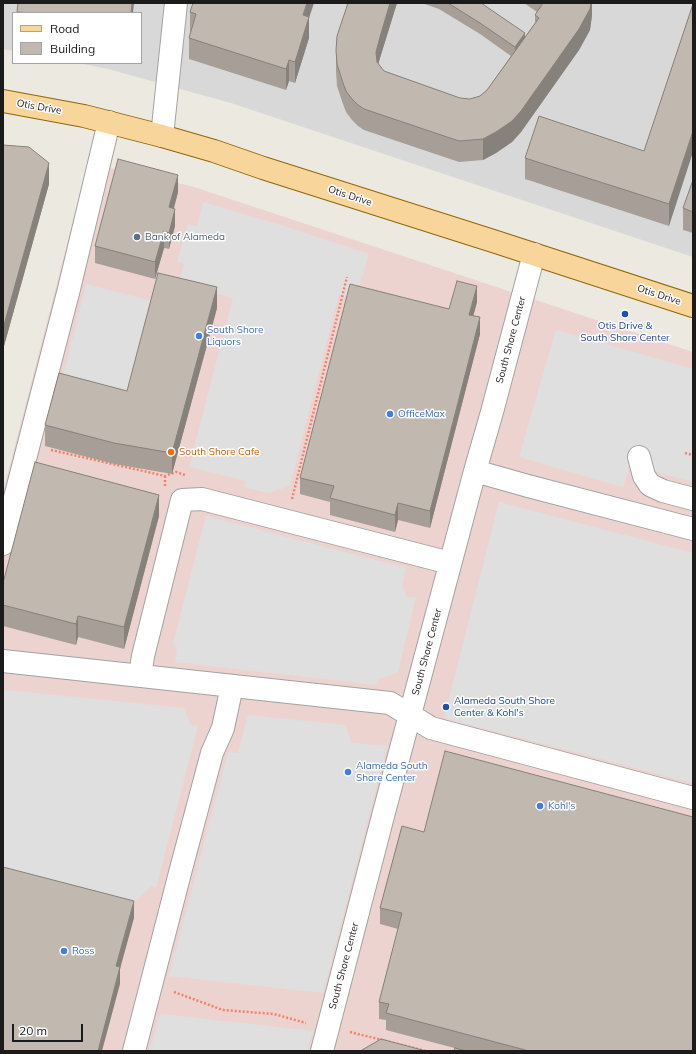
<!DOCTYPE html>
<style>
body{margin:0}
#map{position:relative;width:696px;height:1054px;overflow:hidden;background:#ece9e1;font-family:Mulish,sans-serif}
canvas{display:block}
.frame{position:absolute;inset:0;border:4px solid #1b1b1b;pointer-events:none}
.legend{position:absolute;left:12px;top:12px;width:130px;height:52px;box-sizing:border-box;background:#fff;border:1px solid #a4a4a4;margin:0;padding:5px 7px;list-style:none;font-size:12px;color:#1b1b1b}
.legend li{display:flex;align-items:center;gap:8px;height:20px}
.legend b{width:20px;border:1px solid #a4a4a4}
.scale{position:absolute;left:12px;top:1024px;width:71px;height:18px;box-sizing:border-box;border:2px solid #1b1b1b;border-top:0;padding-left:5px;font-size:12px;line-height:14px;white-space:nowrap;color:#1b1b1b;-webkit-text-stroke:3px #fff;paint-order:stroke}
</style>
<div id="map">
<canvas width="696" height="1054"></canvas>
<div class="frame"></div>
<ul class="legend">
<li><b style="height:5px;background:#f8d59a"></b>Road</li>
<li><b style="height:11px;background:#c1b8b0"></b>Building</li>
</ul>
<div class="scale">20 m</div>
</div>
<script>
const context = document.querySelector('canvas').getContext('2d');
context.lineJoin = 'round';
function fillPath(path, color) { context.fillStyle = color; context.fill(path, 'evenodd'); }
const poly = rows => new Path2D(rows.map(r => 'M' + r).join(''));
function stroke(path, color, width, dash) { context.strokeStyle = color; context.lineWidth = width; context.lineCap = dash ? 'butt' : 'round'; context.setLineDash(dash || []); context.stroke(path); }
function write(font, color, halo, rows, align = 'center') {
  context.font = font + ' Mulish,sans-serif'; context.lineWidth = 3; context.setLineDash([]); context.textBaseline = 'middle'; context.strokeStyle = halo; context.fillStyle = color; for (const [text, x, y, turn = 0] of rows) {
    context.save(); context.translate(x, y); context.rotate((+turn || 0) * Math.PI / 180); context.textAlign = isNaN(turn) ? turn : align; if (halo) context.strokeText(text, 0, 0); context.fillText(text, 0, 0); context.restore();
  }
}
fillPath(poly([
 [3,3,693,3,693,257,231,103,108,69,78,63,141,63,141,13,13,13,13,51,3,49]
]), '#d9d8d8');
fillPath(poly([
 [88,163,191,186,693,352,693,1051,3,1051,3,492]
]), '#edd3d0');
fillPath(poly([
 [203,202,284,226,369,254,355,300,339,294,290,486,268,493,244,487,246,481,189,467,233,298,179,283,184,264,177,262,188,224,197,226],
 [86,284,156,302,127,412,59,394],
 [556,330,693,369,693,482,630,465,623,487,519,457],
 [499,502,693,553,693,783,444,718],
 [206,516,406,568,402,585,407,598,416,597,398,672,379,679,377,685,175,662,177,652,173,643],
 [3,690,184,708,191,725,198,726,156,888,151,886,136,901,3,867],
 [248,715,345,725,352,743,387,746,323,993,169,976,228,752,238,753],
 [160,1014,313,1031,307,1051,150,1051]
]), '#dfdfdf');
const minor = poly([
 [162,136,176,3],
 [639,457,644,476,650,485,663,491,693,499],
 [475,471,528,486,693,529],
 [3,544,69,289,109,122],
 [3,661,390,703,431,728,693,798],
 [140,676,143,656,182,500,202,499,450,563],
 [134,1051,181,869,212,753,223,728,232,686],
 [322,1051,383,816,475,471,492,412,534,254]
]);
const major = poly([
 [3,101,84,116,162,136,214,151,263,168,493,241,693,306]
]);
stroke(minor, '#a2a2a2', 24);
stroke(major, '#8d6805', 24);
stroke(poly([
 [51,450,165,476,176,472,185,475],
 [685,453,693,455],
 [165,486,165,476],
 [292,499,347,277],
 [174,992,223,1010,274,1014,306,1023],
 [350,1032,426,1051]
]), '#f4806a', 2.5, [2, 2]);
stroke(minor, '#fff', 22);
stroke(major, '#f8d59a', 22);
fillPath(poly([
 [18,3,133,13,17,13],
 [348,3,397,3,378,64,384,71,460,98,470,99,480,96,487,90,511,56,480,34,439,9,422,3,481,3,525,37,535,23,535,15,537,12,524,3,592,3,592,15,590,30,579,50,521,132,512,142,496,153,483,160,459,162,364,130,358,126,352,120,346,112,343,104,337,86,336,71,336,50],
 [693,4,669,226,525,179,525,158,644,151],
 [190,12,309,18,309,38,295,83,289,81,286,90,189,59,189,38,190,33],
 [3,145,49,184,4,346,3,346],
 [693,180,693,233,683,230,683,208],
 [178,192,174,209,175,226,169,249,164,248,155,279,95,263,95,246],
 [477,302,473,316,480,334,430,528,398,520,395,532,330,515,330,502,300,494,300,478],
 [217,308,172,474,114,464,45,446,45,425,127,391],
 [159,516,124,649,78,637,76,645,3,626,3,583],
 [402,826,693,1051,466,1051,386,1030,386,1020,379,1019,379,1002,398,929,380,924,380,908]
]), '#a69e97');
fillPath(poly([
 [132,3,134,3,133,13,131,13],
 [307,3,314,3,309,18,309,38,295,83,295,62,303,15],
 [390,3,397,3,380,58,376,73,376,52,380,37],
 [591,3,592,3,592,15,590,30,579,50,521,132,512,142,496,153,483,160,483,139],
 [525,33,525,44,515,58,515,47],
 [289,60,289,81,286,90,286,69],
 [693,131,693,152,669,226,669,204],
 [49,163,49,184,4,346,4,325],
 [178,175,178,192,169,224,169,207],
 [175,209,175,226,169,249,169,233],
 [164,231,164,248,155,279,155,262],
 [477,286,477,302,469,332,469,315],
 [217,287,217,308,172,474,172,453],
 [480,317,480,334,430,528,430,511],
 [159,495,159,516,124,649,124,627],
 [398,503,398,520,395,532,395,515],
 [78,616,78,637,76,645,76,624],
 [134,901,134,918,120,969,120,984,102,1051,98,1051,116,966]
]), '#87817b');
const building = poly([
 [18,3,132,3,131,13,34,13,17,12,18,3],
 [193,3,307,3,303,15,309,17,295,62,289,60,286,69,189,38,196,14,190,12,193,3],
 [348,3,390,3,380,37,376,52,377,62,384,71,460,98,470,99,480,96,487,90,539,18,535,15,543,3,591,3,590,9,579,29,521,111,512,121,496,132,483,139,459,141,364,109,358,105,352,99,346,91,343,83,337,64,336,50,337,36,348,3],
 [448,3,481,3,525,33,515,47,480,23,448,3],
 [693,4,693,131,669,204,525,158,539,116,644,151,693,4],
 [3,145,29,147,49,163,4,325,3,325,3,145],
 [118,159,178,175,169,207,175,209,169,233,164,231,155,262,95,246,118,159],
 [693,180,693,212,683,208,693,180],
 [158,273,217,287,172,453,114,443,45,425,59,373,127,391,158,273],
 [457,281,477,286,469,315,480,317,430,511,398,503,395,515,330,498,334,486,300,478,350,284,449,309,457,281],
 [35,462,159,495,124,627,78,616,76,624,3,605,3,583,35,462],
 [445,751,693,817,693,1051,529,1051,386,1013,389,1004,379,1002,402,913,380,908,402,826,424,832,445,751],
 [3,867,134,901,116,966,120,967,98,1051,3,1051,3,867],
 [381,1039,426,1051,361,1051,362,1050,381,1039],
 [455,1048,466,1051,454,1051,455,1048]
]);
fillPath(building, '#c1b8b0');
stroke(building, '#87817b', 1);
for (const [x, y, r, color] of [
 [137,237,4,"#5c6f8a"],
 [625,314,4,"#1a4fb4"],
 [199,336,4,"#3f7fe0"],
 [390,414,4,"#3f7fe0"],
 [171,452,4,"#e8710a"],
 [446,707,4,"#1a4fb4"],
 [348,772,4,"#3f7fe0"],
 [540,806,4,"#3f7fe0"],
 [64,951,4,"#3f7fe0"]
]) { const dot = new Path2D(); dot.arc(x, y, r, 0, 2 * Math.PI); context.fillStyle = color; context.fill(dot); stroke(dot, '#fff', 1.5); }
write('10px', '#1b1b1b', '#fff', [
 ["Otis Drive",39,107,10],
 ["Otis Drive",350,196,18],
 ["Otis Drive",659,295,18],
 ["South Shore Center",511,340,-75],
 ["South Shore Center",427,652,-75],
 ["South Shore Center",344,966,-75]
]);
write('10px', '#4e5e75', '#fff', [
 ["Bank of Alameda",145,237]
], 'left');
write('10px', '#164399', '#fff', [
 ["Otis Drive &",625,326],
 ["South Shore Center",625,338],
 ["Alameda South Shore",454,701,"left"],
 ["Center & Kohl's",454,713,"left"]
]);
write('10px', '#366cbe', '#fff', [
 ["South Shore",207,330],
 ["Liquors",207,342],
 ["OfficeMax",398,414],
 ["Alameda South",356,766],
 ["Shore Center",356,778],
 ["Kohl's",548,806],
 ["Ross",72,951]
], 'left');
write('10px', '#c56008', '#fff', [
 ["South Shore Cafe",179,452]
], 'left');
</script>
